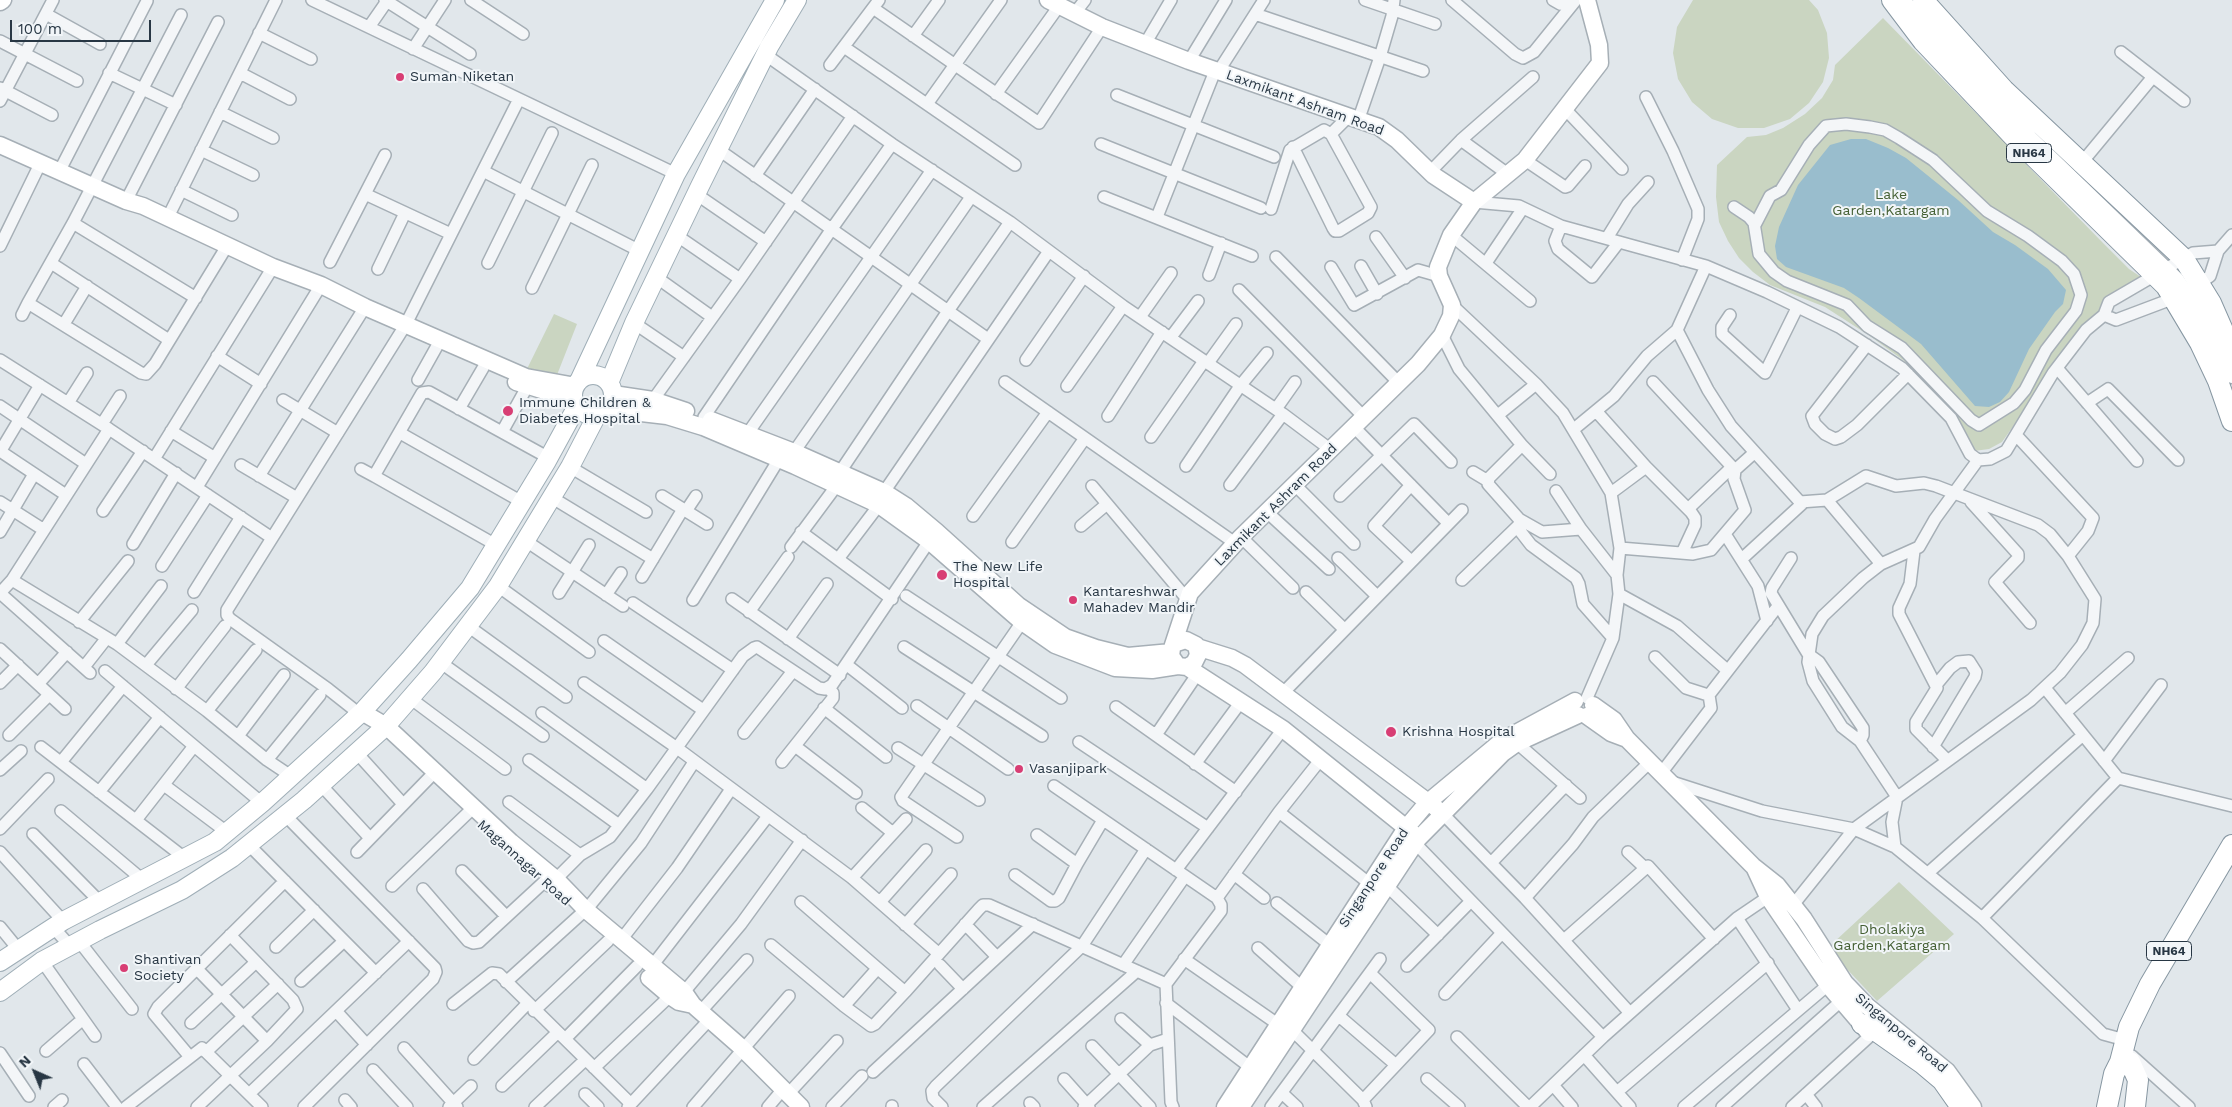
<!DOCTYPE html>
<style>
body{margin:0}
#map{position:relative;width:2232px;height:1107px;overflow:hidden;background:#e1e7eb;font-family:"Work Sans",sans-serif}
canvas{display:block}
.north{position:absolute;left:10px;top:1047px;width:50px;height:50px;-webkit-text-stroke:4px #f1f5f8;paint-order:stroke;rotate:316deg;font-size:14px;font-weight:700;line-height:20px;text-align:center;color:#283744}
.north::after{content:'';display:block;margin:auto;width:18px;height:22px;background:#283744;clip-path:polygon(50% 0,100% 100%,50% 72%,0 100%)}
.scale{position:absolute;left:10px;top:20px;width:141px;height:22px;box-sizing:border-box;border:2px solid #283744;border-top:0;padding-left:6px;font-size:15px;line-height:18px;white-space:nowrap;color:#283744;-webkit-text-stroke:4px #f1f5f8;paint-order:stroke}
</style>
<div id="map">
<canvas width="2232" height="1107"></canvas>
<div class="north">N</div>
<div class="scale">100 m</div>
</div>
<script>
const context = document.querySelector('canvas').getContext('2d');
context.lineJoin = 'round';
function fillPath(path, color) { context.fillStyle = color; context.fill(path, 'evenodd'); }
const poly = rows => new Path2D(rows.map(r => 'M' + r).join(''));
function stroke(path, color, width, dash) { context.strokeStyle = color; context.lineWidth = width; context.lineCap = dash ? 'butt' : 'round'; context.setLineDash(dash || []); context.stroke(path); }
function write(font, color, halo, rows, align = 'center') {
  context.font = font + ' "Work Sans",sans-serif'; context.lineWidth = 4; context.setLineDash([]); context.textBaseline = 'middle'; context.strokeStyle = halo; context.fillStyle = color; for (const [text, x, y, turn = 0] of rows) {
    context.save(); context.translate(x, y); context.rotate((+turn || 0) * Math.PI / 180); context.textAlign = isNaN(turn) ? turn : align; if (halo) context.strokeText(text, 0, 0); context.fillText(text, 0, 0); context.restore();
  }
}
fillPath(poly([
 [1693,0,1809,0,1818,10,1827,33,1829,58,1823,82,1809,103,1790,119,1764,128,1738,128,1712,119,1692,102,1678,79,1673,53,1677,27],
 [1883,18,2103,243,2129,269,2141,277,2145,284,2140,291,2087,322,2002,442,1989,449,1974,451,1959,420,1935,392,1903,360,1870,336,1825,307,1770,285,1753,272,1739,258,1728,241,1719,222,1716,197,1717,165,1747,137,1766,135,1783,128,1805,114,1822,98,1833,80,1835,65],
 [554,314,577,324,555,380,526,371],
 [1899,882,1954,934,1877,1001,1829,950,1833,943]
]), '#cad5c1');
fillPath(poly([
 [1851,139,1866,139,1888,148,1906,158,1958,200,1993,232,2015,245,2048,269,2066,290,2063,304,2055,312,2029,349,2009,392,2000,402,1989,407,1975,406,1921,344,1859,298,1844,288,1786,267,1777,259,1775,246,1779,227,1798,185,1830,145]
]), '#99bdcd');
const street = poly([
 [312,0,676,174],
 [385,0,470,54],
 [471,0,523,34],
 [1365,0,1435,24],
 [1452,0,1515,54,1523,58,1534,52,1576,0],
 [1553,0,1560,4,1564,0],
 [873,8,1039,123,1102,27],
 [46,14,100,44],
 [1074,14,1085,0],
 [1255,14,1423,71],
 [181,15,73,223,28,303,141,373,146,374,155,364,227,246],
 [369,27,387,1],
 [259,33,311,59],
 [913,36,939,0],
 [0,41,77,81],
 [1145,44,1171,0],
 [844,47,1015,165],
 [413,49,445,0],
 [2121,52,2184,101],
 [766,55,892,144,1010,222,1123,306,1283,414,1331,450],
 [1189,61,1226,0],
 [830,65,879,0],
 [1218,72,1264,0],
 [109,73,176,105],
 [240,73,290,99],
 [0,88,52,115],
 [996,94,1059,6],
 [1117,95,1274,157],
 [1646,97,1673,151,1698,209,1698,219,1682,260],
 [0,101,53,0],
 [927,104,1001,0],
 [1565,109,1622,169],
 [220,112,273,138],
 [1358,121,1380,57,1392,16,1394,0],
 [1461,140,1509,175],
 [1101,144,1261,208],
 [1293,147,1333,228,1335,231,1339,231,1368,213,1371,207,1331,134],
 [201,150,253,175],
 [719,150,988,339],
 [1525,160,1565,187,1568,186,1585,166],
 [2079,166,2152,78],
 [60,170,147,1],
 [483,171,640,251],
 [1430,172,1461,140,1533,77],
 [755,176,815,89],
 [181,190,232,215],
 [365,194,451,234],
 [696,194,766,242],
 [1104,197,1252,256],
 [126,201,218,22],
 [1474,202,1519,206,1561,226,1706,266,1767,292,1839,327,1902,368,1951,418,1970,454,1978,460,1990,459,2006,451,2053,373,2086,330,2104,315,2109,302,2193,253,2218,251],
 [1734,207,1749,217,1754,223,1759,254,1774,272,1787,281,1847,305,1867,326,1902,348,1971,420,1979,425,2014,403,2025,390,2046,350,2076,311,2081,295,2074,274,2062,261,2028,236,1987,211,1933,160,1899,138,1885,130,1870,127,1846,124,1826,126,1809,145,1781,190,1770,196,1755,225],
 [1271,209,1290,150,1324,130,1331,134,1348,117],
 [168,217,276,0],
 [1157,217,1215,71],
 [73,223,196,298],
 [1561,226,1555,241,1558,249,1592,277,1619,242],
 [676,235,740,279],
 [1451,235,1530,301],
 [1376,237,1405,278],
 [1607,238,1628,204,1648,182],
 [0,246,41,162],
 [1276,257,1399,383],
 [330,262,385,155],
 [51,263,169,340],
 [488,263,552,133],
 [1486,263,1523,208],
 [1361,266,1377,294],
 [1331,267,1354,305,1418,270,1439,276],
 [378,269,405,213],
 [1209,275,1221,243],
 [656,277,712,317],
 [2195,287,2210,276,2218,251,2232,235],
 [532,288,592,165],
 [1239,290,1364,417],
 [1452,305,1536,384,1563,413,1611,493,1620,548,1617,575,1619,594,1613,638,1587,698],
 [22,315,28,303],
 [1730,315,1722,327,1722,334,1765,373,1797,308],
 [2104,315,2116,320,2177,297],
 [1140,317,1171,273],
 [634,323,684,357],
 [64,324,87,286],
 [1677,330,1708,390,1731,426,1800,502,1827,500,1866,476,1896,486,1924,483,1936,486,2038,525,2050,534,2068,556,2095,599,2093,623,2082,645,2060,673,2031,700,1854,829,1793,905],
 [1442,335,1459,369,1521,444,1520,447,1489,478,1488,484,1519,519,1542,532,1581,529,1617,575],
 [1171,337,1198,301],
 [1867,345,1812,416,1815,424,1825,434,1835,439,1841,437,1857,425,1908,374],
 [217,356,261,384],
 [0,360,109,429,272,538],
 [1026,360,1084,276],
 [1208,363,1236,324],
 [2057,368,2137,461],
 [418,380,437,346],
 [1005,382,1235,543],
 [1653,382,1735,470],
 [1067,386,1123,306],
 [283,400,338,433],
 [653,400,740,279,853,116],
 [68,403,87,373],
 [2087,403,2108,389,2178,460],
 [0,406,86,464],
 [459,409,483,368],
 [1276,409,1295,382],
 [1596,411,1646,467,1691,512,1695,518,1695,525,1682,553],
 [1498,415,1536,384],
 [1108,416,1162,332],
 [704,417,831,230,892,144],
 [102,424,120,396],
 [1354,427,1448,523],
 [1574,429,1614,396,1647,356,1677,330,1706,266],
 [171,431,215,458],
 [502,432,527,387],
 [400,433,522,502],
 [748,433,932,170],
 [2016,435,2093,518,2088,531,2068,556],
 [1151,437,1204,361],
 [1520,443,1550,474],
 [0,451,66,495],
 [0,452,40,385],
 [794,452,971,197],
 [154,459,273,267],
 [241,465,297,498],
 [1186,466,1240,386,1267,353],
 [570,467,646,512],
 [361,469,374,476],
 [840,472,948,311,1010,222],
 [1473,472,1488,481],
 [259,476,365,307],
 [1230,485,1283,414],
 [1295,485,1354,544],
 [1092,486,1187,599],
 [197,487,321,285],
 [1556,491,1581,529],
 [884,492,1049,251],
 [1611,493,1646,467],
 [662,496,707,524],
 [1340,496,1414,424,1451,462],
 [551,497,653,559],
 [1827,500,1881,564],
 [0,502,44,530],
 [1971,502,2018,554,2018,558,1995,582,2030,623],
 [1688,509,1732,467],
 [103,511,143,451],
 [686,511,696,496],
 [1267,512,1329,569],
 [973,516,1048,412],
 [1081,526,1107,504],
 [1517,527,1531,545,1576,578,1579,584,1583,604,1613,638],
 [0,532,34,474],
 [801,532,892,599],
 [1725,534,1758,586,1767,621],
 [1241,537,1293,588],
 [526,541,623,606],
 [1012,542,1085,438],
 [133,544,176,473],
 [496,545,374,476,422,393,429,392,549,458],
 [791,547,837,485],
 [1620,548,1693,554,1711,550,1745,510,1734,479,1735,470,1754,453],
 [1914,551,1910,584,1899,608,1899,614,1937,688,1916,722,1916,729,1947,760],
 [1745,556,1804,502],
 [1338,558,1377,596],
 [1791,558,1772,588,1771,593,1808,654,1819,662,1863,728,1863,735,1860,741],
 [838,559,879,505],
 [1411,561,1374,526,1411,485],
 [162,566,208,495],
 [642,577,683,509],
 [12,580,117,644,207,711,267,760,291,776],
 [1462,580,1522,522],
 [498,586,589,652],
 [194,592,241,517],
 [1306,592,1344,629],
 [0,593,12,580,109,429],
 [0,593,90,673],
 [559,593,589,545],
 [1619,594,1677,626,1727,670],
 [606,595,621,573],
 [906,596,1061,698],
 [732,599,840,675],
 [693,600,779,459],
 [633,603,733,670],
 [749,612,788,557],
 [79,622,128,561],
 [468,626,566,697],
 [788,639,827,584],
 [604,641,703,710],
 [117,644,161,586],
 [904,647,1042,736],
 [0,649,65,709],
 [1655,657,1686,688,1708,695],
 [440,662,543,736],
 [146,665,192,610],
 [847,665,902,708],
 [84,667,106,639],
 [105,671,262,803],
 [0,683,18,665],
 [584,683,677,748,852,878,938,953],
 [38,684,67,652],
 [2045,688,2118,778],
 [176,689,225,626],
 [1283,693,1462,510],
 [410,698,505,769],
 [917,706,1008,769],
 [1116,707,1236,792],
 [824,708,886,757],
 [207,711,256,650],
 [542,713,647,789],
 [2065,713,2128,658],
 [357,715,352,708,328,689,230,619,227,615,227,610,406,324,519,99],
 [744,733,793,671],
 [9,735,49,695],
 [1156,735,1198,673],
 [238,736,284,675],
 [1079,742,1208,828],
 [1517,743,1580,798],
 [795,746,856,793],
 [41,747,186,859],
 [1933,747,1975,677,1976,672,1969,661,1958,662,1950,668,1936,685],
 [898,748,979,800],
 [356,752,403,804],
 [267,760,320,695],
 [529,760,619,825],
 [2104,761,2161,685],
 [61,762,123,686],
 [782,762,833,698,833,693,828,688],
 [1195,764,1240,703],
 [0,770,21,751],
 [1662,772,1711,708,1709,695,1778,606],
 [1672,782,1762,811,1854,829,1895,847,1982,918,2103,1034,2125,1040],
 [164,785,228,833],
 [321,785,369,837],
 [1054,786,1217,898,1221,905,1221,911,1166,984],
 [99,792,160,717],
 [509,802,580,855],
 [862,808,893,833],
 [61,811,144,881],
 [1279,812,1370,884],
 [1442,813,1525,898,1630,1013],
 [285,815,435,968,436,972,433,979,304,1107],
 [136,820,194,746],
 [0,829,48,779],
 [33,834,100,902],
 [1037,835,1077,864],
 [957,837,903,801,901,797,1022,622],
 [1415,843,1603,1037],
 [249,845,376,973],
 [1895,847,1892,822,1897,797,1860,741,1842,727,1813,681,1808,662,1812,634,1823,616,1863,578,1881,564,1919,547,1935,519,1978,460],
 [0,852,63,921],
 [357,852,430,777],
 [1628,852,1645,868],
 [1491,863,1566,785],
 [1176,870,1283,729],
 [462,871,506,916],
 [1928,873,2083,735],
 [1234,874,1264,898],
 [1015,875,1051,901,1055,901,1059,898,1077,864,1103,820],
 [852,878,906,819],
 [392,886,474,807],
 [549,886,580,855,610,837,647,789,743,656,754,648,757,647,819,688,825,689,832,685,932,537],
 [1387,886,1438,935],
 [423,889,468,941,473,943,479,942,544,882],
 [1217,898,1279,812,1321,759],
 [1525,898,1573,844,1593,817,1651,761],
 [801,902,905,992],
 [880,902,926,850],
 [1277,903,1330,945],
 [586,910,641,843,694,762],
 [1737,918,1798,1010],
 [1982,918,2118,778,2232,806],
 [965,924,997,957],
 [905,925,951,874],
 [0,927,18,949],
 [53,927,70,946],
 [621,940,677,868,731,789],
 [1564,940,1648,866,1714,939],
 [79,941,132,1009],
 [771,945,844,1006,871,1026,875,1024,905,992,979,909,983,905,989,905,1166,984,1171,1102,1173,1107],
 [276,947,314,910],
 [1258,948,1303,988],
 [1184,959,1279,1025],
 [42,961,95,1036],
 [940,965,963,989],
 [1123,965,1185,876],
 [652,966,768,816],
 [1407,966,1471,901],
 [197,969,267,1041],
 [301,981,344,941],
 [506,982,581,914],
 [684,992,741,924,802,840],
 [1445,994,1502,933],
 [1166,1003,1251,1068],
 [453,1004,492,973,499,974,631,1104],
 [844,1006,877,969],
 [336,1011,367,1045],
 [534,1011,608,941],
 [701,1011,747,960],
 [1339,1016,1396,1065],
 [1121,1019,1150,1045],
 [191,1023,256,962],
 [1292,1030,1363,1100],
 [1457,1037,1528,1107],
 [565,1039,637,966],
 [1092,1046,1150,1107],
 [404,1048,457,1107],
 [46,1051,83,1019],
 [206,1052,278,984],
 [0,1053,29,1096],
 [1584,1055,1630,1107],
 [2132,1056,2189,1107],
 [190,1057,154,1014,158,1007,285,881],
 [474,1059,528,1003],
 [84,1064,117,1107],
 [594,1068,670,996],
 [373,1070,407,1107],
 [873,1072,1033,924],
 [1064,1079,1089,1107],
 [1427,1079,1459,1107],
 [1553,1085,1572,1107],
 [502,1086,558,1032],
 [1617,1092,1768,963],
 [789,1093,837,1041],
 [1282,1093,1297,1107],
 [249,1094,409,941],
 [585,1094,598,1107],
 [1806,1094,1816,1107],
 [345,1100,351,1107],
 [1030,1103,1034,1107],
 [54,1107,62,1100],
 [126,1107,202,1048,262,1107],
 [197,1107,267,1041,297,1009,293,1000,230,935],
 [449,1107,471,1086],
 [535,1107,585,1060],
 [628,1107,710,1019],
 [693,1107,789,996],
 [768,1107,784,1088],
 [832,1107,862,1076],
 [892,1107,892,1106],
 [942,1107,933,1098,932,1091,936,1086,1082,946,1146,849],
 [983,1107,1137,971],
 [1084,1107,1150,1045,1168,1039],
 [1271,1107,1380,959],
 [1366,1107,1363,1100,1429,1030,1370,973],
 [1530,1107,1603,1037,1737,918,1768,897],
 [1684,1107,1828,985],
 [1722,1107,1841,1001],
 [1792,1107,1871,1035]
]);
const secondary = poly([
 [1048,0,1102,27,1189,61,1379,127,1397,140,1433,175,1474,202,1451,235,1438,267,1439,276,1452,305,1451,316,1442,335,1418,364,1241,537,1190,593,1172,648,1171,656,1178,666,1187,667,1194,663,1198,655,1196,645,1186,640,1174,644],
 [1898,0,1923,17,2002,102,2030,139,2176,280,2198,312,2217,358],
 [0,2,3,0],
 [0,145,126,201,143,206,273,267,321,285,365,307,526,377,576,386],
 [1474,202,1525,160,1600,63,1599,45,1587,0],
 [2220,344,2232,375],
 [516,382,574,400],
 [613,394,653,400,686,411],
 [607,409,667,416,703,427,795,466,879,505,929,541,1022,622,1055,645,1115,668,1152,670,1178,666],
 [711,420,794,452,884,492,906,506,937,532,1019,606,1065,637,1096,648,1128,656,1171,652],
 [1197,647,1232,658,1245,665,1436,808],
 [1187,667,1283,729,1415,835],
 [1593,705,1614,720,1627,739,1753,866,1777,885,1804,919,1845,983,1867,1006,1947,1071,1973,1107],
 [362,712,386,726,511,842,557,880,586,910,684,992,693,1005,742,1048,801,1107],
 [1587,716,1611,733,1627,739],
 [1755,869,1768,897,1828,985,1869,1033],
 [649,978,670,996,679,1002,693,1005],
 [1225,1107,1406,828,1427,803,1503,740,1575,701],
 [1241,1107,1418,839,1503,753,1517,743,1578,715]
]);
const primary = poly([
 '573 395a20 20 0 1 1 40 0a20 20 0 1 1-40 0Z',
 [579,381,676,174,775,0],
 [609,383,634,323,700,186,769,47,797,0],
 [0,962,63,921,215,842,262,803,362,712,409,660,470,588,547,461,577,406],
 [0,992,42,961,100,930,182,890,232,858,304,800,386,726,433,672,498,586,570,467,597,415]
]);
const highway = poly([
 [1892,0,1923,41,2013,136,2166,286,2200,343,2218,381,2232,421],
 [1923,0,2004,90,2184,259,2211,303,2232,351],
 [1862,1024,1869,1026,1923,1064,1942,1080,1961,1107],
 [2130,1062,2138,1080,2135,1107],
 [2107,1107,2114,1074,2120,1062,2129,1027,2150,984,2232,845]
]);
stroke(street, '#a6afb6', 14);
stroke(secondary, '#a6afb6', 19);
stroke(primary, '#9faeb7', 20);
stroke(highway, '#8797a2', 22);
stroke(street, '#f4f6f8', 11);
stroke(secondary, '#fff', 16);
stroke(primary, '#fff', 18);
stroke(highway, '#fff', 20);
for (const [x, y, r, color] of [
 [400,77,5,"#d83e74"],
 [508,411,6,"#d83e74"],
 [942,575,6,"#d83e74"],
 [1073,600,5,"#d83e74"],
 [1391,732,6,"#d83e74"],
 [1019,769,5,"#d83e74"],
 [124,968,5,"#d83e74"]
]) { const dot = new Path2D(); dot.arc(x, y, r, 0, 2 * Math.PI); context.fillStyle = color; context.fill(dot); stroke(dot, '#f1f5f8', 2); }
for (const [x, y, w] of [
 [2029,153,45],
 [2169,951,45]
]) { const box = new Path2D(); box.roundRect(x - w / 2, y - 9.5, w, 19, 4); context.fillStyle = '#f1f5f8'; context.fill(box); stroke(box, '#283744', 1); }
write('bold 12px', '#283744', null, [
 ["NH64",2029,153],
 ["NH64",2169,951]
]);
write('14px', '#283744', '#f1f5f8', [
 ["Suman Niketan",410,77],
 ["Immune Children &",519,403],
 ["Diabetes Hospital",519,419],
 ["The New Life",953,567],
 ["Hospital",953,583],
 ["Kantareshwar",1083,592],
 ["Mahadev Mandir",1083,608],
 ["Krishna Hospital",1402,732],
 ["Vasanjipark",1029,769],
 ["Shantivan",134,960],
 ["Society",134,976]
], 'left');
write('14px', '#283744', '#f1f5f8', [
 ["Laxmikant Ashram Road",1305,103,20],
 ["Laxmikant Ashram Road",1276,505,-45],
 ["Magannagar Road",524,863,42],
 ["Singanpore Road",1374,878,-57],
 ["Singanpore Road",1901,1033,40]
]);
write('14px', '#456034', '#f1f5f8', [
 ["Lake",1891,195],
 ["Garden,Katargam",1891,211],
 ["Dholakiya",1892,930],
 ["Garden,Katargam",1892,946]
]);
</script>
